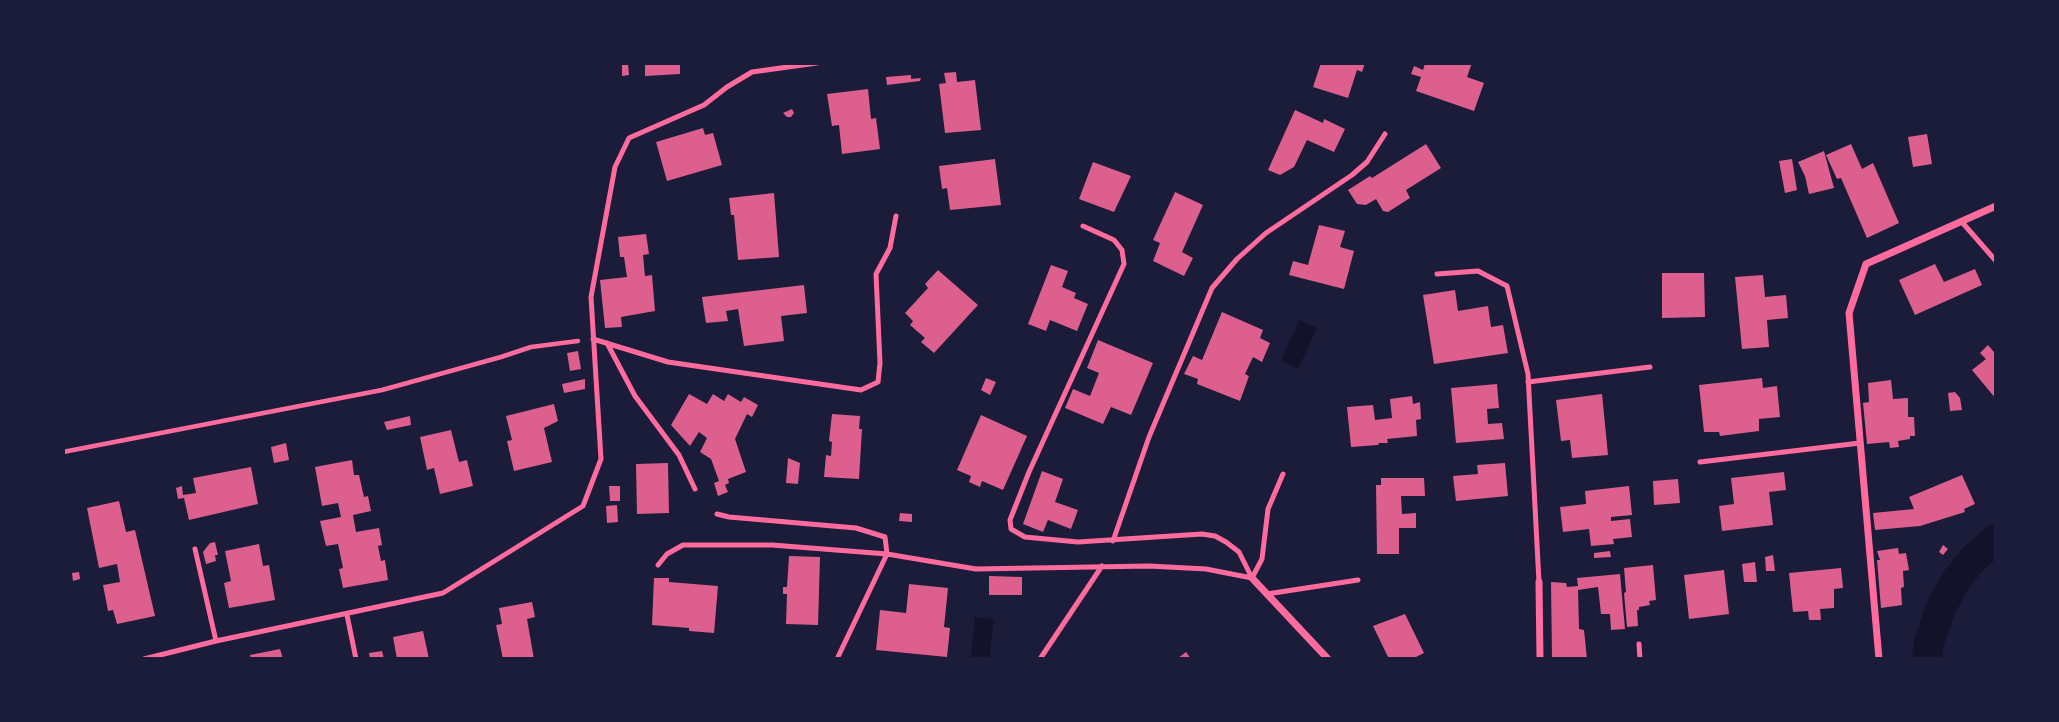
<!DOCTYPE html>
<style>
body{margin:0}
#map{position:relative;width:2059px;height:722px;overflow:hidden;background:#1b1b3a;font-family:"IBM Plex Sans",sans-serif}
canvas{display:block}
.frame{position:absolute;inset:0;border:65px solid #1b1b3a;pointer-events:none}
</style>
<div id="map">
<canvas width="2059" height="722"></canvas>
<div class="frame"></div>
</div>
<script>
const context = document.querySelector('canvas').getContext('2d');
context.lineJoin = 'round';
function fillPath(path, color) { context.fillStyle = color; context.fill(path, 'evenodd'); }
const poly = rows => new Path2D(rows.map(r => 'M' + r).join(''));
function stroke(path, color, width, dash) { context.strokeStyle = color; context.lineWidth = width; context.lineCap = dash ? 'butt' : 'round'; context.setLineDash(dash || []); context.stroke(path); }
fillPath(poly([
 [1299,320,1317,328,1298,369,1281,361],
 [975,617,994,619,989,659,971,658]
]), '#12122b');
stroke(poly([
 [1927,659,1929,642,1940,610,1956,580,1972,560,1996,539]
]), '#12122b', 30);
fillPath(poly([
 [622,63,628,63,629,75,622,76],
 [645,63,680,63,680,74,645,76],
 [1321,63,1365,63,1362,72,1357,70,1348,98,1313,87],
 [1425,63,1472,63,1467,77,1484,83,1474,111,1416,91,1421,77,1411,74,1414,66,1423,70],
 [956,72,957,82,975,80,981,130,945,133,939,84,946,83,944,73],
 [911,75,911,79,921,78,920,81,887,85,886,77],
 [868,89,871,119,876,118,880,149,842,154,839,125,832,126,827,94],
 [792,109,794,113,791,117,787,117,783,113],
 [1295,110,1323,123,1324,119,1345,129,1334,152,1307,140,1294,167,1280,175,1268,170],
 [703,128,705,135,713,133,722,165,667,181,656,142],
 [1927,134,1932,164,1913,167,1908,137],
 [1426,144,1441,168,1406,190,1410,198,1388,212,1383,211,1376,199,1366,205,1357,204,1348,190,1370,176,1372,178],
 [1851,144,1862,169,1873,163,1899,223,1867,238,1841,178,1837,179,1826,155],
 [1824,151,1834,188,1809,194,1805,176,1798,162],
 [995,159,1001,205,950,210,947,188,942,189,939,166],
 [1792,159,1797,190,1785,193,1779,161],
 [1093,162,1131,176,1114,212,1079,199],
 [1175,192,1203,205,1182,252,1193,258,1184,276,1153,261,1160,243,1153,240],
 [774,193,779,257,738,260,734,215,731,215,729,198],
 [1319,225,1345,231,1340,247,1354,251,1344,289,1289,275,1293,261,1308,265],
 [646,234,649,254,643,255,645,276,652,275,655,311,621,317,622,327,605,328,600,280,627,277,624,257,620,257,618,237],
 [1935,264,1944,282,1975,269,1982,285,1915,315,1899,280],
 [1051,265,1068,271,1062,287,1076,293,1074,298,1088,304,1077,331,1050,320,1046,331,1028,324],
 [938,270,978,305,934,353,921,342,925,338,910,325,913,321,905,313,928,288,925,284],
 [1662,273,1704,273,1705,317,1662,318],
 [1763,275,1765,297,1786,295,1788,318,1767,320,1769,347,1742,349,1735,277],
 [804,285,807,313,781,316,784,341,744,346,738,309,726,311,728,321,706,323,702,297],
 [1455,290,1458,311,1488,306,1491,327,1503,325,1508,353,1434,364,1423,295],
 [1222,312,1263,330,1260,338,1270,343,1262,362,1253,357,1245,374,1249,376,1240,401,1197,384,1198,379,1184,374,1193,356,1202,360],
 [1098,340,1153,363,1131,415,1111,407,1103,424,1065,408,1073,389,1090,396,1099,373,1087,368],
 [1988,345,1994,352,1996,350,1996,399,1972,370,1986,359,1980,353],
 [578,351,581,369,570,371,567,353],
 [986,378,996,382,990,395,981,390],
 [1762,378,1763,388,1777,386,1780,417,1759,419,1759,431,1720,436,1719,432,1704,432,1699,385],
 [585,379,585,389,564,393,562,384],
 [1891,380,1893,399,1908,398,1908,417,1914,417,1915,436,1910,436,1910,439,1898,441,1899,447,1890,448,1889,442,1867,444,1863,403,1869,402,1868,383],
 [1497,384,1499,408,1487,409,1488,424,1502,423,1504,439,1456,443,1451,388],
 [1955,392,1960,398,1962,410,1950,411,1948,393],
 [689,394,707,404,713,394,724,401,728,394,741,402,744,397,758,405,752,417,747,414,735,439,746,472,728,479,729,483,725,485,728,492,718,496,714,483,719,481,711,459,700,452,707,438,699,432,690,446,671,425],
 [1602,394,1608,455,1572,458,1570,440,1561,441,1556,400],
 [1412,396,1413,404,1420,402,1421,419,1416,420,1417,436,1387,439,1388,443,1379,443,1378,445,1351,447,1347,407,1373,405,1375,420,1392,418,1390,399],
 [554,404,558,421,544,428,552,462,514,471,507,441,512,440,506,416],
 [832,414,860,416,859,429,862,429,859,479,824,477,826,455,831,456,832,442,829,441],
 [981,415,1027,436,1003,490,982,481,980,487,969,482,971,476,957,470],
 [410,416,411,425,387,430,384,422],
 [451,430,459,462,467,460,473,486,440,494,434,468,427,470,420,437],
 [286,443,289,460,274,463,271,447],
 [788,458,800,463,798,484,786,483],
 [352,460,354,475,359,475,364,497,368,496,371,511,353,515,356,532,379,528,382,545,378,546,381,561,385,560,388,580,343,588,339,569,343,568,338,544,326,546,320,521,341,517,338,503,322,506,315,467],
 [668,463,669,513,637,514,636,464],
 [1505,463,1508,496,1456,501,1453,476,1478,474,1477,465],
 [251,467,258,504,189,520,184,498,178,499,176,488,182,486,183,495,196,493,193,478],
 [1042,471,1063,479,1055,502,1078,510,1071,529,1048,520,1043,532,1023,524],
 [1784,472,1786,490,1769,492,1773,525,1722,531,1719,506,1734,504,1731,478],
 [1962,475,1975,504,1964,509,1965,512,1920,526,1875,530,1873,513,1914,509,1909,497],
 [1381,478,1424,478,1425,496,1401,496,1402,514,1416,513,1416,528,1399,528,1399,554,1377,554,1376,485,1381,485],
 [1678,479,1680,503,1654,505,1653,481],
 [609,486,620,486,620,501,610,501],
 [1629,486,1632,515,1611,517,1611,521,1630,519,1632,537,1613,539,1614,544,1591,546,1589,529,1563,532,1560,507,1586,504,1585,491],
 [119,501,126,532,135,530,155,616,117,624,113,610,108,611,103,585,120,582,117,564,99,568,87,508],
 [617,505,618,522,607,523,606,506],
 [900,513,912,514,912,522,899,521],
 [215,542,218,555,215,555,216,561,206,564,203,552,210,543],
 [259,544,263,566,269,565,275,600,229,608,224,583,231,581,225,551],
 [1943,545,1948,549,1943,555,1939,552],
 [1898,548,1899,554,1906,553,1909,570,1903,571,1904,587,1901,588,1902,605,1881,608,1877,560,1880,560,1877,551],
 [1610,551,1611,557,1594,558,1594,553],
 [1773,555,1775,571,1766,571,1765,557],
 [789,556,820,557,818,625,786,624,787,594,783,594,783,587,787,587],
 [1755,562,1757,582,1744,582,1742,564],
 [1653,565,1656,600,1649,601,1650,605,1639,607,1639,610,1637,610,1638,626,1627,627,1624,593,1626,592,1624,568],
 [1841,568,1843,588,1834,589,1834,608,1820,609,1821,620,1809,620,1808,611,1793,612,1789,573],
 [1724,570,1729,614,1689,619,1684,575],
 [79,572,80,579,73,581,72,573],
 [1620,574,1625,629,1611,630,1610,614,1601,614,1598,587,1578,590,1579,629,1584,630,1587,659,1552,659,1551,582,1566,583,1567,587,1578,586,1577,578],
 [989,576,1022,577,1022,595,989,595],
 [654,578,669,578,669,582,718,586,714,633,689,631,689,628,652,625],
 [909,584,948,588,944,627,950,628,947,657,876,650,880,610,906,613],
 [532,602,535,617,527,619,534,659,503,659,496,625,502,624,499,608],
 [1405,614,1424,653,1412,659,1389,659,1373,626],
 [423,631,429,659,397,659,393,637],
 [280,649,283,659,251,659,250,655],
 [382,651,384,659,370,659,369,653],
 [1186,652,1191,659,1177,659]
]), '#dd5f8e');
stroke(poly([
 [63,452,382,390,501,357,531,347,578,341]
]), '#ff6b9d', 4.5);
stroke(poly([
 [1961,221,1996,261],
 [1083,226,1114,240,1122,250,1124,264,1029,472,1010,520,1011,529,1025,537,1078,542,1202,534,1215,536,1226,542,1239,552,1252,578],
 [1437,274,1478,271,1507,286,1528,374,1539,582],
 [593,339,668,362,861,390,878,382,880,363,876,274,890,248,896,216],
 [607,343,635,396,679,455,695,489],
 [1528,382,1650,367],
 [1700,462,1860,443],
 [1113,541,1149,437,1212,288,1237,259,1266,233,1352,175,1367,162,1385,134],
 [195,549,216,641],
 [658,565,667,554,683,545,772,545,887,554,885,537,856,528,729,517,717,514],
 [1252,578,1262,559,1268,509,1283,474],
 [1267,594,1358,580],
 [347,615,356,659],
 [1639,644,1640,659],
 [144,659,216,641,443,593,583,506,601,459,591,297,615,167,629,138,704,105,727,87,752,72,817,63],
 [837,659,887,554,976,569,1149,566,1206,569,1252,578],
 [1040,659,1102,566]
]), '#ff6b9d', 5);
stroke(poly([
 [1252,578,1328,659],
 [1539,582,1540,659],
 [1879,659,1849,313,1866,264,1996,206]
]), '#ff6b9d', 7);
</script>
